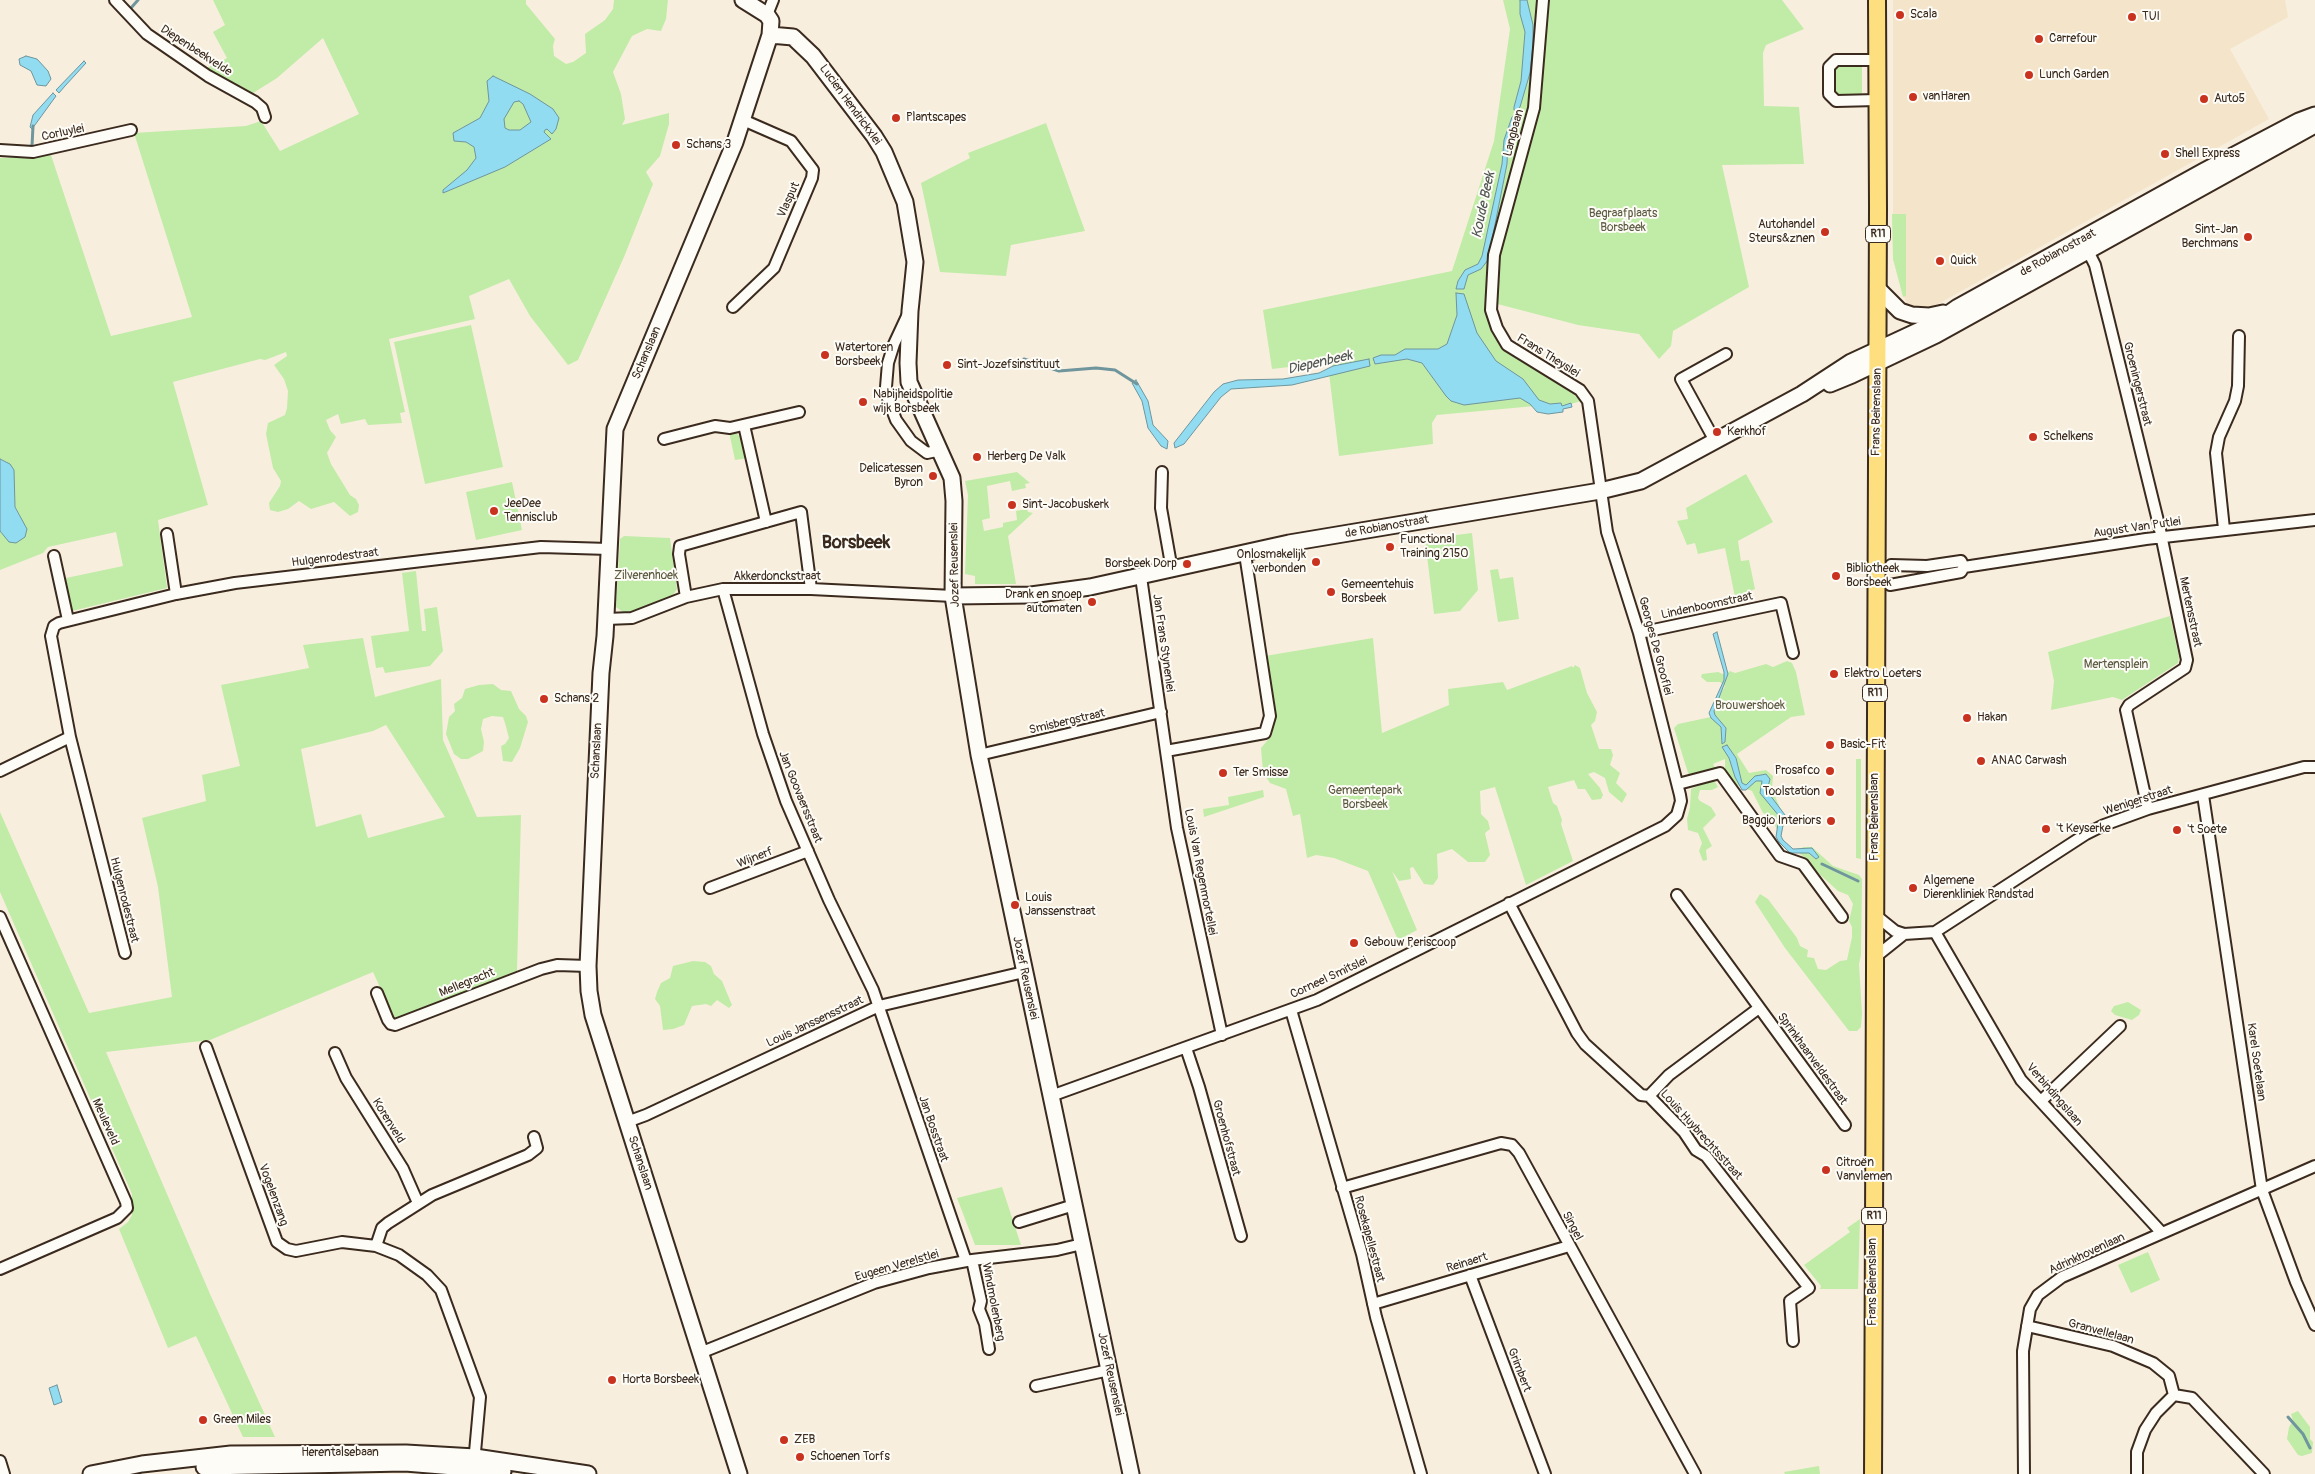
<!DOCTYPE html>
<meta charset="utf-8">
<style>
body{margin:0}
canvas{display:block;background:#f8eedd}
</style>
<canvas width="2315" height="1474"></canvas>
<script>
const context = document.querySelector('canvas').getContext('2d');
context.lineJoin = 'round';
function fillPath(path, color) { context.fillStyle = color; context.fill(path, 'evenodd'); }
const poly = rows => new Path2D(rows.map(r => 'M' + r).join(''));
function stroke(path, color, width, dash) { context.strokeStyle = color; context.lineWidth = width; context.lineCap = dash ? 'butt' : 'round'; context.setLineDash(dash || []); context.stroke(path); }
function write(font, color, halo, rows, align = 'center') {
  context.font = font + ' Pangolin,sans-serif'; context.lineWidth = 4; context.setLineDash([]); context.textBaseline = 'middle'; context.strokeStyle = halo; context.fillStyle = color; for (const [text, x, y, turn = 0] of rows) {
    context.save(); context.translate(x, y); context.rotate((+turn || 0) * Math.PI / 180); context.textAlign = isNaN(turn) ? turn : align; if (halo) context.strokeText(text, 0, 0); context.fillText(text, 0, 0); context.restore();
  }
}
fillPath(poly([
 [1893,0,2285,0,2288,17,2230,49,2269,119,1931,308,1907,306,1893,259]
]), '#f4e4ca');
fillPath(poly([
 [213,0,526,0,526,4,555,39,553,46,554,56,566,64,573,62,586,53,585,34,605,20,613,9,614,0,668,0,666,19,661,31,647,29,632,36,613,72,621,94,625,119,622,125,669,113,669,124,660,156,646,172,653,184,624,257,578,360,568,365,530,316,509,279,469,296,475,319,389,339,405,412,400,413,402,423,368,425,365,419,341,424,338,414,326,420,330,430,336,437,327,453,331,464,350,495,356,499,359,505,358,512,350,516,334,502,311,509,299,501,288,509,278,512,270,510,269,503,280,486,281,481,273,468,266,434,268,423,285,415,287,408,288,391,284,379,274,365,287,356,286,352,265,360,260,359,173,382,208,505,158,520,167,588,72,611,66,578,123,566,116,532,48,547,43,553,0,570,0,531,9,542,20,515,15,507,13,484,7,462,0,459,0,158,51,155,111,336,192,317,134,133,246,126,261,121,280,151,359,114,323,38,277,78,250,95,205,69,227,58,213,32,225,25],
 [1503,0,1782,0,1804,29,1766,45,1763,53,1764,106,1799,107,1804,164,1722,165,1749,287,1673,331,1671,346,1659,359,1639,334,1578,325,1486,301,1493,332,1505,347,1571,391,1581,401,1554,409,1535,406,1437,415,1432,423,1433,444,1339,456,1329,373,1337,355,1298,366,1272,369,1263,310,1452,271,1494,141,1510,29],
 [1862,63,1862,97,1836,97,1833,94,1833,68,1836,64],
 [1046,123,1085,231,1011,245,1006,276,940,272,921,183,970,158,968,153],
 [1892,214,1906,214,1906,296,1903,297,1893,259],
 [471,325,503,467,425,484,394,342],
 [729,432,735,432,743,439,748,458,735,460],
 [1017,472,1030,483,1025,484,1026,488,1012,491,1010,481,987,486,990,518,982,520,984,531,1003,527,1003,523,1017,520,1016,511,1027,509,1028,512,1033,513,1008,536,1016,584,975,584,975,576,965,574,968,495,965,481],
 [1746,474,1773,522,1738,541,1741,561,1749,560,1755,589,1750,591,1752,599,1736,602,1725,548,1698,554,1695,543,1687,545,1677,521,1688,519,1686,508],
 [512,482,522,530,476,540,466,492],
 [1472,533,1478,590,1460,611,1434,614,1425,539],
 [624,536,670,538,677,589,671,598,628,616,616,607,620,539],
 [1498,569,1500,579,1513,577,1519,619,1498,622,1490,570],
 [416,571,422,631,426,631,424,609,437,607,443,651,430,666,385,673,383,667,376,668,371,636,409,631,402,573],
 [2170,616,2179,657,2178,663,2122,700,2113,697,2051,710,2054,681,2048,652],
 [363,638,375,697,441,679,443,740,477,817,521,815,517,971,395,1020,373,972,210,1040,106,1052,210,1294,275,1437,243,1437,196,1336,168,1348,119,1229,128,1222,132,1215,132,1194,0,892,0,812,89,1013,172,997,158,887,142,818,206,801,202,775,240,766,221,685,309,668,303,645],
 [386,725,445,817,368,838,361,814,316,827,301,749,373,731],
 [1373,638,1382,733,1449,705,1448,689,1503,682,1507,690,1572,666,1573,668,1575,665,1580,668,1587,693,1597,712,1595,721,1591,725,1599,749,1611,749,1613,755,1610,765,1620,773,1616,783,1627,794,1622,803,1609,792,1605,778,1594,772,1588,774,1600,788,1603,795,1601,799,1592,800,1585,789,1578,789,1574,780,1548,787,1553,803,1557,806,1562,820,1561,824,1573,861,1526,885,1495,787,1480,791,1481,814,1488,821,1490,829,1485,833,1490,855,1485,862,1468,862,1452,849,1437,854,1438,878,1433,885,1424,884,1413,867,1410,868,1411,879,1399,881,1392,871,1417,930,1398,940,1368,871,1334,858,1316,855,1307,858,1300,814,1293,816,1286,789,1270,783,1263,772,1261,748,1272,735,1275,720,1265,656],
 [1787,661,1792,663,1796,672,1805,715,1791,717,1737,754,1749,773,1766,770,1773,776,1772,789,1783,815,1784,826,1781,829,1777,829,1769,816,1763,813,1752,791,1734,784,1725,769,1725,759,1713,764,1715,768,1689,776,1674,728,1678,724,1711,717,1710,711,1725,686,1720,682,1707,682,1701,677,1702,674,1718,672,1725,675,1730,671,1735,673,1766,664,1773,667],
 [493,684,501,690,511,691,519,709,526,716,528,722,520,748,512,762,503,761,501,746,505,744,509,738,505,723,503,717,492,716,483,719,481,729,484,742,483,751,468,759,461,759,454,754,446,734,449,717,455,711,454,704,462,698,465,689,479,685],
 [1856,759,1861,759,1861,859,1856,858],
 [1709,781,1715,782,1718,787,1712,790,1700,790,1698,798,1700,801,1711,807,1716,815,1703,828,1712,846,1706,850,1707,860,1703,861,1699,851,1702,843,1698,833,1688,830,1687,819,1690,807,1691,789],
 [1263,790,1264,797,1204,817,1203,809,1229,805,1228,797],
 [1803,847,1812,847,1833,866,1859,875,1862,879,1861,955,1859,964,1862,1014,1861,1027,1857,1031,1849,1031,1785,948,1755,902,1760,894,1768,899,1797,938,1800,946,1808,950,1807,957,1814,958,1818,969,1826,970,1840,961,1847,960,1852,937,1852,927,1849,921,1853,904,1848,895,1838,891,1815,870,1810,861,1800,854,1799,850],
 [693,961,705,962,711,966,714,974,722,981,732,1005,729,1008,717,1000,711,1006,706,1004,692,1006,684,1025,673,1029,663,1030,660,1006,655,999,657,992,661,983,670,978,673,966],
 [2128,1002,2141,1010,2139,1015,2132,1020,2115,1015,2111,1011,2114,1006],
 [1002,1187,1021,1245,975,1245,957,1198],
 [1860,1219,1858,1289,1820,1289,1821,1286,1804,1265,1850,1232,1847,1228],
 [2148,1252,2160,1280,2131,1293,2118,1265],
 [2298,1411,2310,1427,2310,1439,2313,1442,2312,1453,2302,1456,2298,1455,2287,1439,2289,1427,2293,1421,2291,1414],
 [1819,1466,1820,1474,1785,1474,1784,1472]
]), '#c1eca8');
const water = poly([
 [1520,0,1527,0,1533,25,1533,44,1530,73,1520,107,1517,111,1514,110,1514,107,1521,81,1525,32,1520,14,1520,0],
 [26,56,37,59,48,71,51,79,46,86,37,85,31,71,20,65,19,59,26,56],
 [84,61,86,63,65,86,59,93,56,90,84,61],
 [493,76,530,94,553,109,559,118,556,129,552,134,547,129,545,130,544,132,551,139,505,167,443,193,443,190,467,170,476,158,474,147,466,142,454,141,453,133,480,118,489,101,487,81,493,76],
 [519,101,523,104,531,122,520,130,509,130,505,128,504,119,514,102,519,101],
 [53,93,56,96,32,129,30,127,33,115,53,93],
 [1514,116,1516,118,1508,142,1507,164,1488,260,1481,269,1468,275,1464,289,1456,289,1458,281,1465,270,1478,264,1482,256,1502,164,1504,140,1512,117,1514,116],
 [1456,293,1464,294,1477,333,1496,361,1523,379,1539,400,1550,404,1561,403,1562,406,1571,403,1572,407,1563,409,1563,412,1548,414,1537,412,1530,404,1520,398,1464,405,1451,401,1446,396,1422,363,1407,359,1375,364,1373,358,1381,355,1395,355,1405,349,1438,349,1447,344,1457,315,1456,293],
 [1369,359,1370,366,1292,385,1231,389,1221,397,1184,444,1175,448,1174,443,1214,392,1223,384,1238,380,1283,379,1319,373,1333,366,1369,359],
 [1136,380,1148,401,1153,425,1168,441,1167,449,1161,446,1148,428,1142,401,1132,383,1136,380],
 [0,459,10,464,14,470,15,507,27,529,25,537,16,543,9,542,0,531,0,459],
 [1717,632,1728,674,1714,711,1715,715,1726,728,1725,742,1722,744,1721,727,1711,718,1709,713,1724,680,1724,672,1713,634,1717,632],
 [1727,745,1736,758,1742,783,1746,785,1755,776,1761,775,1766,774,1770,779,1767,791,1785,815,1781,836,1783,840,1793,849,1812,848,1819,857,1816,859,1809,853,1790,853,1779,842,1776,837,1779,816,1760,793,1762,781,1756,781,1746,790,1742,790,1735,777,1729,758,1722,747,1727,745],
 [57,1385,62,1402,54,1405,49,1388,57,1385]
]);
fillPath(water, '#91dcf1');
stroke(water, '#6f959d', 1);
stroke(poly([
 [131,8,138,0],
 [26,147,32,146,33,126],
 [1024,359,1059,371,1096,368,1115,370,1137,384],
 [1822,864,1858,881],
 [2288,1417,2303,1434,2310,1448]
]), '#6f959d', 3);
const street = poly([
 [115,0,147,34,208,76,255,102,262,108,265,117],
 [767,15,773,0],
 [1877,100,1836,101,1829,94,1829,67,1836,60,1877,60],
 [0,150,33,152,131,130],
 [2086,247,2095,265,2159,525,2187,660,2185,668,2129,705,2126,710,2148,809],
 [733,307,774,268,812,178,813,170,791,141,743,120],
 [908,314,894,344,888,363,886,387,888,399,896,420,911,441,927,453,941,450],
 [744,425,766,522],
 [664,439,715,426,730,428,799,412],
 [1715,441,1681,379,1726,354],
 [1162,472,1161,508,1172,570],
 [2224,529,2216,453,2219,437,2235,401,2238,386,2239,336],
 [167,534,176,594],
 [54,556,68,620],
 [1891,565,1927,566,1961,561,1964,567],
 [1141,577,1177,828,1222,1035],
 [1890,585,1961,572,1964,567,2146,539,2315,520],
 [723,589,763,734,786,801,829,900,873,990,966,1261],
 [686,597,679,554,680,546,801,512,811,589],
 [606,619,632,618,686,597,723,589,811,589,953,596],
 [1639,633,1781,603,1793,653],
 [70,737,125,953],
 [1166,751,1265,733,1270,716,1245,554],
 [979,755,1161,712],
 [0,771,70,737,51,636,54,626,59,623,176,594,235,583,541,547,609,549],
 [1678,784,1720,773,1780,856,1803,864,1842,917],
 [2203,795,2262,1190,2296,1282,2315,1325],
 [710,888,808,851],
 [1677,895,1845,1125],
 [1509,903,1577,1033,1585,1044,1641,1095,1649,1096,1684,1132,1696,1150,1706,1156,1809,1288,1790,1301,1793,1341],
 [1874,914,1895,931,1904,934],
 [0,917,126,1202,127,1208,117,1218,0,1269],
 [1935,932,2021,1080,2162,1233],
 [1874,958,1904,934,1935,932,2086,834,2104,825,2148,809,2304,767,2315,767],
 [377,993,388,1020,391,1024,395,1025,541,969,557,965,588,966],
 [1291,1010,1362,1254,1376,1317,1421,1474],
 [206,1047,277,1242,287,1249,296,1251,342,1242,376,1246,399,1255,427,1275,441,1290,480,1397,474,1463],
 [1186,1048,1199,1087,1241,1236],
 [335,1053,346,1078,403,1169,418,1203],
 [1051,1096,1317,1000,1665,826,1677,815,1681,801,1680,795,1639,633,1607,532,1588,401,1580,390,1507,345,1497,328,1491,310,1494,255,1534,108,1543,0],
 [1649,1096,1669,1075,1759,1008],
 [2041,1101,2120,1026],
 [627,1122,646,1115,879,1006,1024,972],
 [1342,1188,1501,1143,1512,1145,1519,1153,1695,1474],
 [1019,1222,1074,1205],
 [376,1246,382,1228,388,1223,432,1195,528,1155,537,1148,534,1137],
 [972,1260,981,1301,979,1309,985,1324,989,1349],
 [1470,1275,1545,1474],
 [1373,1304,1569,1246],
 [2027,1326,2113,1346,2153,1363,2169,1376,2174,1395,2192,1398,2264,1474],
 [700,1353,874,1283,929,1268,972,1260,1057,1250,1082,1244],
 [1036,1386,1109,1370],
 [0,1461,4,1474],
 [2024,1474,2023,1351,2030,1309,2038,1295,2062,1277,2315,1166],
 [2137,1474,2137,1452,2145,1430,2156,1413,2174,1395]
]);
const secondary = poly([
 [770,35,793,37,813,56,874,136,884,152,905,202,915,262,910,311,908,363,909,382,952,478,954,501,953,596,979,755,1131,1474],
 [1878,289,1900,311,1912,315,1929,316,1943,313],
 [1830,384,1852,375,1936,335,2315,125],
 [953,596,1031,595,1090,587,1289,543,1600,491,1641,481,1802,394,1851,362,1935,323,1958,307,2204,171,2299,121,2315,115],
 [204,1467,405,1463,503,1471],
 [91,1474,142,1464,231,1454,406,1453,475,1457,588,1474],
 [739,1474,593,1015,589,991,588,966,601,673,605,636,615,429,735,142,770,35,771,21,767,15,743,0]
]);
const primary = poly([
 [1873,1474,1878,208,1877,0]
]);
stroke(street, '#3b2a1e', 14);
stroke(secondary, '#3b2a1e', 19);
stroke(primary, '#3b2a1e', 20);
stroke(street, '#fdfcf7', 10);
stroke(secondary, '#fdfcf7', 15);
stroke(primary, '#fedf80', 16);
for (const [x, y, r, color] of [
 [1900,15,5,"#c8321e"],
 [2132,17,5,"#c8321e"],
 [2039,39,5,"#c8321e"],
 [2029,75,5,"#c8321e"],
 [1913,97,5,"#c8321e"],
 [2204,99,5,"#c8321e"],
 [896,118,5,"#c8321e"],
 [676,145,5,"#c8321e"],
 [2165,154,5,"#c8321e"],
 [1825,232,5,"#c8321e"],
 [2248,237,5,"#c8321e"],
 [1940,261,5,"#c8321e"],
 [825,355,5,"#c8321e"],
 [947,365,5,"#c8321e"],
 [863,402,5,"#c8321e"],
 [1717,432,5,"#c8321e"],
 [2033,437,5,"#c8321e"],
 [977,457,5,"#c8321e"],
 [933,476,5,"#c8321e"],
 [1012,505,5,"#c8321e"],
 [494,511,5,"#c8321e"],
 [1390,547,5,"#c8321e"],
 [1316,562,5,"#c8321e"],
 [1187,564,5,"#c8321e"],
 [1836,576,5,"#c8321e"],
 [1331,592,5,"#c8321e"],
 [1092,602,5,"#c8321e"],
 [1834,674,5,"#c8321e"],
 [544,699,5,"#c8321e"],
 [1967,718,5,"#c8321e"],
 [1830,745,5,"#c8321e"],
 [1981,761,5,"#c8321e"],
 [1830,771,5,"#c8321e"],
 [1223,773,5,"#c8321e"],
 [1830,792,5,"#c8321e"],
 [1831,821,5,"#c8321e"],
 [2046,829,5,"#c8321e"],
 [2177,830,5,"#c8321e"],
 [1913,888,5,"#c8321e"],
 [1015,905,5,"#c8321e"],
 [1354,943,5,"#c8321e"],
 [1826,1170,5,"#c8321e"],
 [612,1380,5,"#c8321e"],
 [203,1420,5,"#c8321e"],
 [784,1440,5,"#c8321e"],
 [800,1457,5,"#c8321e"]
]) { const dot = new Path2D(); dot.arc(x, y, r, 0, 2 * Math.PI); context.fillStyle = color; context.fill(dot); stroke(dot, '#fdfcf7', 2); }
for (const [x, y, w] of [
 [1878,234,25],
 [1875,693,25],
 [1874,1216,25]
]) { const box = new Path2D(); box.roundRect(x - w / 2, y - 8.5, w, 17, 4); context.fillStyle = '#fdfcf7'; context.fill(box); stroke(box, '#3b2a1e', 1); }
write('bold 11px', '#3b2a1e', null, [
 ["R11",1878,234],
 ["R11",1875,693],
 ["R11",1874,1216]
]);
write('12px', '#3b2a1e', '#fdfcf7', [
 ["Scala",1910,15],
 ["TUI",2142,17],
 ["Carrefour",2049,39],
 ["Lunch Garden",2039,75],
 ["vanHaren",1923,97],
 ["Auto5",2214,99],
 ["Plantscapes",906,118],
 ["Schans 3",686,145],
 ["Shell Express",2175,154],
 ["Autohandel",1815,225,"right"],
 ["Steurs&znen",1815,239,"right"],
 ["Sint-Jan",2238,230,"right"],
 ["Berchmans",2238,244,"right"],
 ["Quick",1950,261],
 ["Watertoren",835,348],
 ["Borsbeek",835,362],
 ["Sint-Jozefsinstituut",957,365],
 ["Nabijheidspolitie",873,395],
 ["wijk Borsbeek",873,409],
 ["Kerkhof",1727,432],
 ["Schelkens",2043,437],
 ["Herberg De Valk",987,457],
 ["Delicatessen",923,469,"right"],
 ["Byron",923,483,"right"],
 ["JeeDee",504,504],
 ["Tennisclub",504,518],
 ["Sint-Jacobuskerk",1022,505],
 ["Functional",1400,540],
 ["Training 2150",1400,554],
 ["Onlosmakelijk",1306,555,"right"],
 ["verbonden",1306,569,"right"],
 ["Borsbeek Dorp",1177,564,"right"],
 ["Bibliotheek",1846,569],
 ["Borsbeek",1846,583],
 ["Gemeentehuis",1341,585],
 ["Borsbeek",1341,599],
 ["Drank en snoep",1082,595,"right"],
 ["automaten",1082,609,"right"],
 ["Elektro Loeters",1844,674],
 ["Schans 2",554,699],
 ["Hakan",1977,718],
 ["Basic-Fit",1840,745],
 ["ANAC Carwash",1991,761],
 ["Prosafco",1820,771,"right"],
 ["Ter Smisse",1233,773],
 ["Toolstation",1820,792,"right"],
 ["Baggio Interiors",1821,821,"right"],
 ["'t Keyserke",2056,829],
 ["'t Soete",2187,830],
 ["Algemene",1923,881],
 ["Dierenkliniek Randstad",1923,895],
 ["Louis",1025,898],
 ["Janssenstraat",1025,912],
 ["Gebouw Periscoop",1364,943],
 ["Citroën",1836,1163],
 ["Vanvlemen",1836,1177],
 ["Horta Borsbeek",622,1380],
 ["Green Miles",213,1420],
 ["ZEB",794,1440],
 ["Schoenen Torfs",810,1457]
], 'left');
write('12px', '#3b2a1e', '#fdfcf7', [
 ["Diepenbeekvelde",196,51,33],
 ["Lucien Hendrickxlei",850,105,54],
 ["Corluylei",63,133,-12],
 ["Langbaan",1514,133,-75],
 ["Vlasput",789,200,-66],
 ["de Robianostraat",2058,253,-29],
 ["Schanslaan",647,353,-67],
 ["Frans Theyslei",1548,356,32],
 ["Groeningerstraat",2137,384,76],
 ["Frans Beirenslaan",1877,412,-89],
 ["de Robianostraat",1387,527,-10],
 ["August Van Putlei",2137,528,-8],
 ["Hulgenrodestraat",335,558,-7],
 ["Jozef Reusenslei",955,565,-91],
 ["Akkerdonckstraat",777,577],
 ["Lindenboomstraat",1707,606,-12],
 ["Mertensstraat",2190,612,78],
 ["Jan Frans Stynenlei",1163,643,82],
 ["Georges De Grooflei",1655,646,75],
 ["Smisbergstraat",1067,722,-13],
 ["Schanslaan",597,751,-87],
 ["Jan Goovaersstraat",800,797,68],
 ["Wenigerstraat",2138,801,-18],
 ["Frans Beirenslaan",1875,817,-90],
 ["Wijnerf",755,858,-21],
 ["Louis Van Regenmortellei",1200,872,79],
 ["Hulgenrodestraat",124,900,76],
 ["Jozef Reusenslei",1025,978,78],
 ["Corneel Smitslei",1329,978,-25],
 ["Mellegracht",467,983,-22],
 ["Louis Janssensstraat",815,1022,-25],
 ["Sprinkhaanveldestraat",1812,1059,54],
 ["Karel Soetelaan",2256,1062,82],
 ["Verbindingslaan",2054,1095,49],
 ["Korenveld",388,1121,58],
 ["Meuleveld",105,1122,66],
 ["Jan Bosstraat",933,1129,71],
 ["Louis Huybrechtsstraat",1701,1135,48],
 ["Groenhofstraat",1226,1138,75],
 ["Schanslaan",640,1163,72],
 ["Vogelenzang",273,1195,70],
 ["Singel",1572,1226,62],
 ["Rosekapellestraat",1369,1239,75],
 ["Adrinkhovenlaan",2087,1254,-25],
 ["Reinaert",1467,1263,-17],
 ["Eugeen Verelstlei",897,1266,-16],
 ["Frans Beirenslaan",1873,1282,-90],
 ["Windmolenberg",993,1302,79],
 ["Granvellelaan",2101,1332,15],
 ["Grimbert",1519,1370,69],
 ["Jozef Reusenslei",1110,1374,78],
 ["Herentalsebaan",340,1453]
]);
write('12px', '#5c5a40', '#fdfcf7', [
 ["Begraafplaats",1623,214],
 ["Borsbeek",1623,228],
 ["Zilverenhoek",646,576],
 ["Mertensplein",2116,665],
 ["Brouwershoek",1750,706],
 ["Gemeentepark",1365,791],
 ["Borsbeek",1365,805]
]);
write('italic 14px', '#505653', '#fdfcf7', [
 ["Koude Beek",1484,205,-78],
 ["Diepenbeek",1320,363,-13]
]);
write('bold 18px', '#3b2a1e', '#fdfcf7', [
 ["Borsbeek",856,543]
]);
</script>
